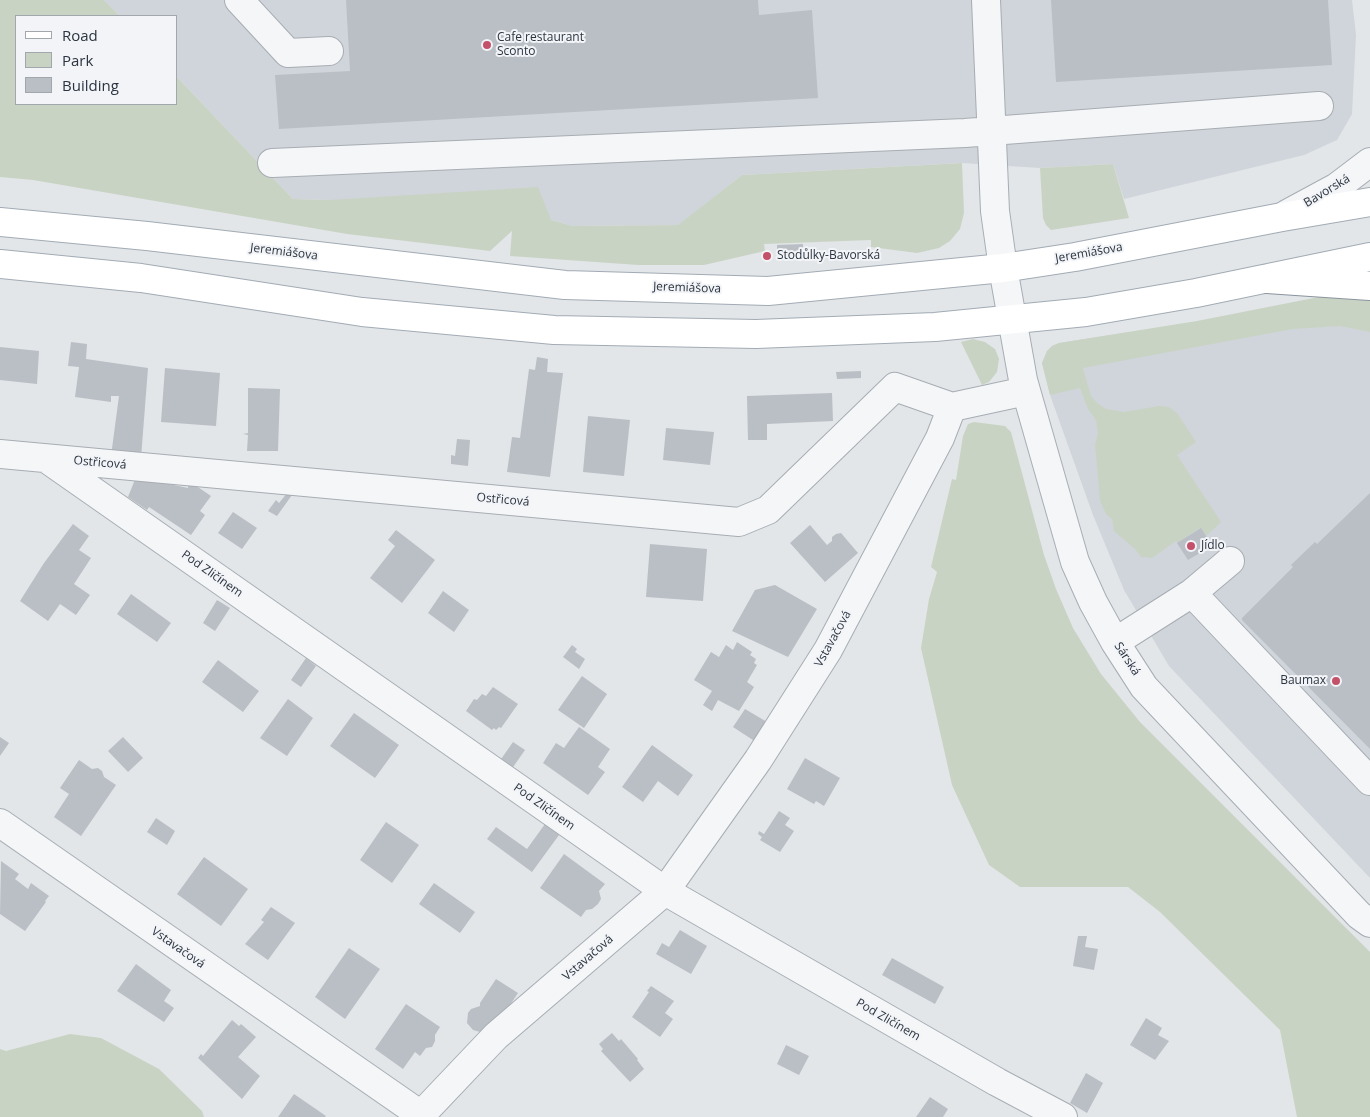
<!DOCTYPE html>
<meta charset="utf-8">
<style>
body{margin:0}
#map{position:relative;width:1370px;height:1117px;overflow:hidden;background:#e2e6e9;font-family:"Open Sans",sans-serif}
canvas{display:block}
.legend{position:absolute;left:15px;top:15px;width:162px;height:90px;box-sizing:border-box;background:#f2f4f7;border:1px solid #a2a7ae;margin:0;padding:6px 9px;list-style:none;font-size:15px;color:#2b3440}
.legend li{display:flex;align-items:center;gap:10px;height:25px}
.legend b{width:25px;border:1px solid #a2a7ae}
</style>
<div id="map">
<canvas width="1370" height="1117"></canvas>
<ul class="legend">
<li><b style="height:6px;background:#fff"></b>Road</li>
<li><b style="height:14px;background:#c9d3c4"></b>Park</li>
<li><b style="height:14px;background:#babfc6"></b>Building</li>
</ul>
</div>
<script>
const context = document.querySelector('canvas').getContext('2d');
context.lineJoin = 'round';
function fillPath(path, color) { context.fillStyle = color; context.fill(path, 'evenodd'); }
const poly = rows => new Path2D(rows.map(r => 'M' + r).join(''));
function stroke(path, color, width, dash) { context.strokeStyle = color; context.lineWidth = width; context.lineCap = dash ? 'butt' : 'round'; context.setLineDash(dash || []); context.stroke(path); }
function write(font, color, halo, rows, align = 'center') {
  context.font = font + ' "Open Sans",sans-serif'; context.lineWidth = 4; context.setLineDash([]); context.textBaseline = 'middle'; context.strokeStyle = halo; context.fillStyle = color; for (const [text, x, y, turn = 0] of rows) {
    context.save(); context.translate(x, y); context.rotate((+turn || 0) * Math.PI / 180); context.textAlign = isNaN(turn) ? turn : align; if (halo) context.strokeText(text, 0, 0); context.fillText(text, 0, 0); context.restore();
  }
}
fillPath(poly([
 [104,0,1352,0,1356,35,1352,114,1337,140,1304,155,1124,199,1113,164,1040,168,962,163,742,175,679,225,573,226,551,220,329,200,293,199,176,76,176,16,120,16],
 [1370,295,1370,878,1169,666,1124,590,1093,515,1050,395,1042,363,1047,351,1052,346,1059,343]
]), '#d0d5db');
fillPath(poly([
 [0,0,104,0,120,16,16,16,16,104,176,104,176,76,293,199,329,200,538,187,551,220,573,226,678,225,742,175,962,163,964,213,960,229,950,241,939,248,917,253,871,247,871,240,764,244,765,251,704,265,638,265,510,256,512,231,490,251,347,234,33,180,0,177],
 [1113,164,1129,218,1051,230,1046,225,1043,218,1040,168],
 [1339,293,1370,295,1370,332,1340,326,1293,329,1083,368,1091,396,1097,403,1106,409,1124,412,1159,406,1169,407,1177,413,1196,442,1177,455,1221,522,1206,536,1200,528,1177,543,1176,541,1152,558,1141,557,1135,549,1114,531,1112,519,1106,514,1100,501,1096,455,1095,445,1098,433,1096,420,1088,409,1080,388,1050,395,1042,363,1047,351,1052,346,1059,343,1197,321],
 [973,339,985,342,995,349,999,359,997,372,989,382,982,385,961,342],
 [974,422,1005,426,1011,432,1044,555,1056,589,1073,628,1101,674,1140,722,1370,952,1370,1117,1297,1117,1280,1030,1160,912,1128,887,1020,887,989,865,952,785,921,648,929,599,937,572,931,567,952,479,956,480,963,436,968,424],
 [70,1034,101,1038,159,1069,202,1111,204,1117,0,1117,0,1049,6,1051]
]), '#c9d3c4');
fillPath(poly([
 [346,0,758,0,759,15,812,10,818,98,279,129,275,75,350,71],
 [1051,0,1328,0,1332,65,1056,82],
 [803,244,803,253,777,254,777,245],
 [71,342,87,344,86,359,148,368,141,458,111,456,119,396,111,396,111,402,75,397,79,367,68,366],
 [0,347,39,351,37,384,0,380],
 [537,357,548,359,547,372,563,373,550,477,507,472,512,437,520,438,529,369,535,370],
 [165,368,220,373,216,426,161,422],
 [861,371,861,378,837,379,836,372],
 [248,388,280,389,278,451,247,451,248,435,243,434,248,433],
 [832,393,833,421,767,424,767,440,748,440,747,396],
 [588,416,630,420,624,476,583,472],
 [666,428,714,432,710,465,663,460],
 [457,439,470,440,468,466,451,464,451,455,455,456],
 [136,477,188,488,189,481,211,496,200,511,205,515,191,535,149,507,147,510,128,497],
 [288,492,292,495,277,516,268,511,276,500,279,503],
 [1370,493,1370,749,1242,620,1242,618,1293,567,1291,565,1315,542,1317,544],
 [233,512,257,528,242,549,218,533],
 [73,524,89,536,79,550,91,558,74,584,90,595,76,615,60,604,48,621,20,601,44,563],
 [810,525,827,545,832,541,832,537,836,534,841,533,858,553,825,582,790,543],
 [1201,528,1210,542,1198,550,1200,553,1188,560,1177,543],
 [396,530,435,560,402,603,370,578,395,546,388,540],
 [650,544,707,549,703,601,646,597],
 [775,585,817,609,788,657,732,631,755,590],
 [443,591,469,610,454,632,428,613],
 [131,594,171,623,157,642,117,614],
 [217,600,230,608,215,631,203,623],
 [737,642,752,652,750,655,756,659,754,663,757,665,747,682,754,687,739,711,718,700,712,711,703,705,712,691,694,680,711,652,719,657,726,645,733,650],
 [572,645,577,649,575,652,585,659,579,669,563,657],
 [306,658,316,666,301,687,291,680],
 [218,660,259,691,243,712,202,682],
 [582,676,607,694,584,728,558,710],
 [493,687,518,704,501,728,499,727,496,730,494,728,492,730,466,711,474,699,477,700,482,694,486,696],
 [288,699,313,718,287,756,260,738],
 [745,709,767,722,756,742,733,727],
 [354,713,399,745,375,778,330,746],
 [579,727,610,749,598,767,605,772,588,795,543,763,556,743,564,748],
 [0,737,9,743,0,756],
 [123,737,143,758,128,772,108,751],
 [513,742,525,750,511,770,499,762],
 [652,745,693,775,678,796,658,781,643,802,622,787],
 [805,758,840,778,824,806,816,801,814,804,787,789],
 [79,760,92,769,98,768,102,771,104,777,116,785,81,836,54,817,69,794,60,788],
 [779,811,790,818,785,825,794,831,780,852,760,840,762,837,758,834,759,831,764,834],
 [156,818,175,831,167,845,147,832],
 [386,822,419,845,392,883,360,860],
 [545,824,559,835,532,872,487,839,496,827,527,849],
 [564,854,605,884,599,891,601,899,598,904,592,909,586,910,581,917,540,888],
 [204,857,248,889,221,926,177,894],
 [1,861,19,874,15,879,28,889,31,883,49,896,45,901,46,902,25,931,0,914],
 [434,883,475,912,460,933,419,904],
 [271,907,295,923,268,960,245,944,264,922,261,920],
 [680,930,707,946,691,974,656,954,662,943,669,947],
 [1078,936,1087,936,1085,947,1098,949,1094,970,1073,966],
 [349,948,380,969,345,1019,315,997],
 [892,958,944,987,935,1004,882,975],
 [136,964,171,990,164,1001,174,1008,164,1022,117,991],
 [496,979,518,993,504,1014,501,1013,492,1020,490,1025,486,1030,480,1032,473,1030,467,1023,468,1013,471,1009,480,1006,480,1003],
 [651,986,674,1001,665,1013,673,1019,660,1037,632,1017,649,992,647,991],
 [406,1004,440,1027,435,1035,435,1041,432,1047,426,1048,420,1056,415,1052,403,1069,375,1049],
 [1146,1018,1162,1028,1158,1035,1169,1041,1155,1060,1130,1045],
 [232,1020,239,1026,241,1024,256,1037,238,1057,260,1076,242,1099,198,1058,201,1054,203,1056],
 [612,1033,619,1041,621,1039,638,1059,637,1060,644,1069,630,1082,601,1051,603,1049,599,1044],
 [786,1045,809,1056,799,1075,777,1064],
 [1086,1073,1103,1083,1087,1113,1070,1103],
 [294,1094,326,1116,325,1117,278,1117],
 [930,1097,948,1109,943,1117,916,1117]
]), '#babfc6');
const minor = poly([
 [239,0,288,53,329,51],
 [986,0,995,211,1003,268,1023,380,1075,562,1093,602,1115,642,1144,687,1359,915,1370,923],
 [272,163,965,133,1319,106],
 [1287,214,1337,187,1370,162],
 [0,454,739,522,768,510,895,387,952,407],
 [47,459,665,891,997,1082,1063,1117],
 [1192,593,1230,561],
 [1115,642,1192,593,1370,781],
 [0,823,421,1115,496,1036,665,891,758,760,828,650,940,438,952,407,1026,391]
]);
const major = poly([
 [0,222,147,236,565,285,768,291,1003,268,1075,257,1282,217,1370,202],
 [0,264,141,278,362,312,554,330,756,334,935,327,1086,312,1196,293,1370,257]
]);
const highway = poly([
 [1267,279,1370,286]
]);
stroke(minor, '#a7adb3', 30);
stroke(major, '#a2abb4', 30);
stroke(highway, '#8b949f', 30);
stroke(minor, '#f5f6f8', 28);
stroke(major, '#fff', 28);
stroke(highway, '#fff', 28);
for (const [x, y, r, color] of [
 [487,45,5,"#c4516a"],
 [767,256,5,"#c4516a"],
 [1191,546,5,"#c4516a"],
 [1336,681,5,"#c4516a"]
]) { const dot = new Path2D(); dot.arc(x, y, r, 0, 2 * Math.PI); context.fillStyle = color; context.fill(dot); stroke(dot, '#f2f4f7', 2); }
write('12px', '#2b3440', '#f2f4f7', [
 ["Cafe restaurant",497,38],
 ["Sconto",497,52],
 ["Stodůlky-Bavorská",777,256],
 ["Jídlo",1201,546],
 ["Baumax",1326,681,"right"]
], 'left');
write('12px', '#2b3440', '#f2f4f7', [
 ["Bavorská",1327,191,-31],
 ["Jeremiášova",284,252,7],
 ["Jeremiášova",1089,253,-10],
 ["Jeremiášova",687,288,2],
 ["Ostřicová",100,463,5],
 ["Ostřicová",503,500,5],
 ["Pod Zličínem",212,574,35],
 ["Vstavačová",833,639,-61],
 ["Sárská",1127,659,57],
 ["Pod Zličínem",544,807,35],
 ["Vstavačová",178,948,35],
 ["Vstavačová",588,958,-41],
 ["Pod Zličínem",888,1020,30]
]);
</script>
